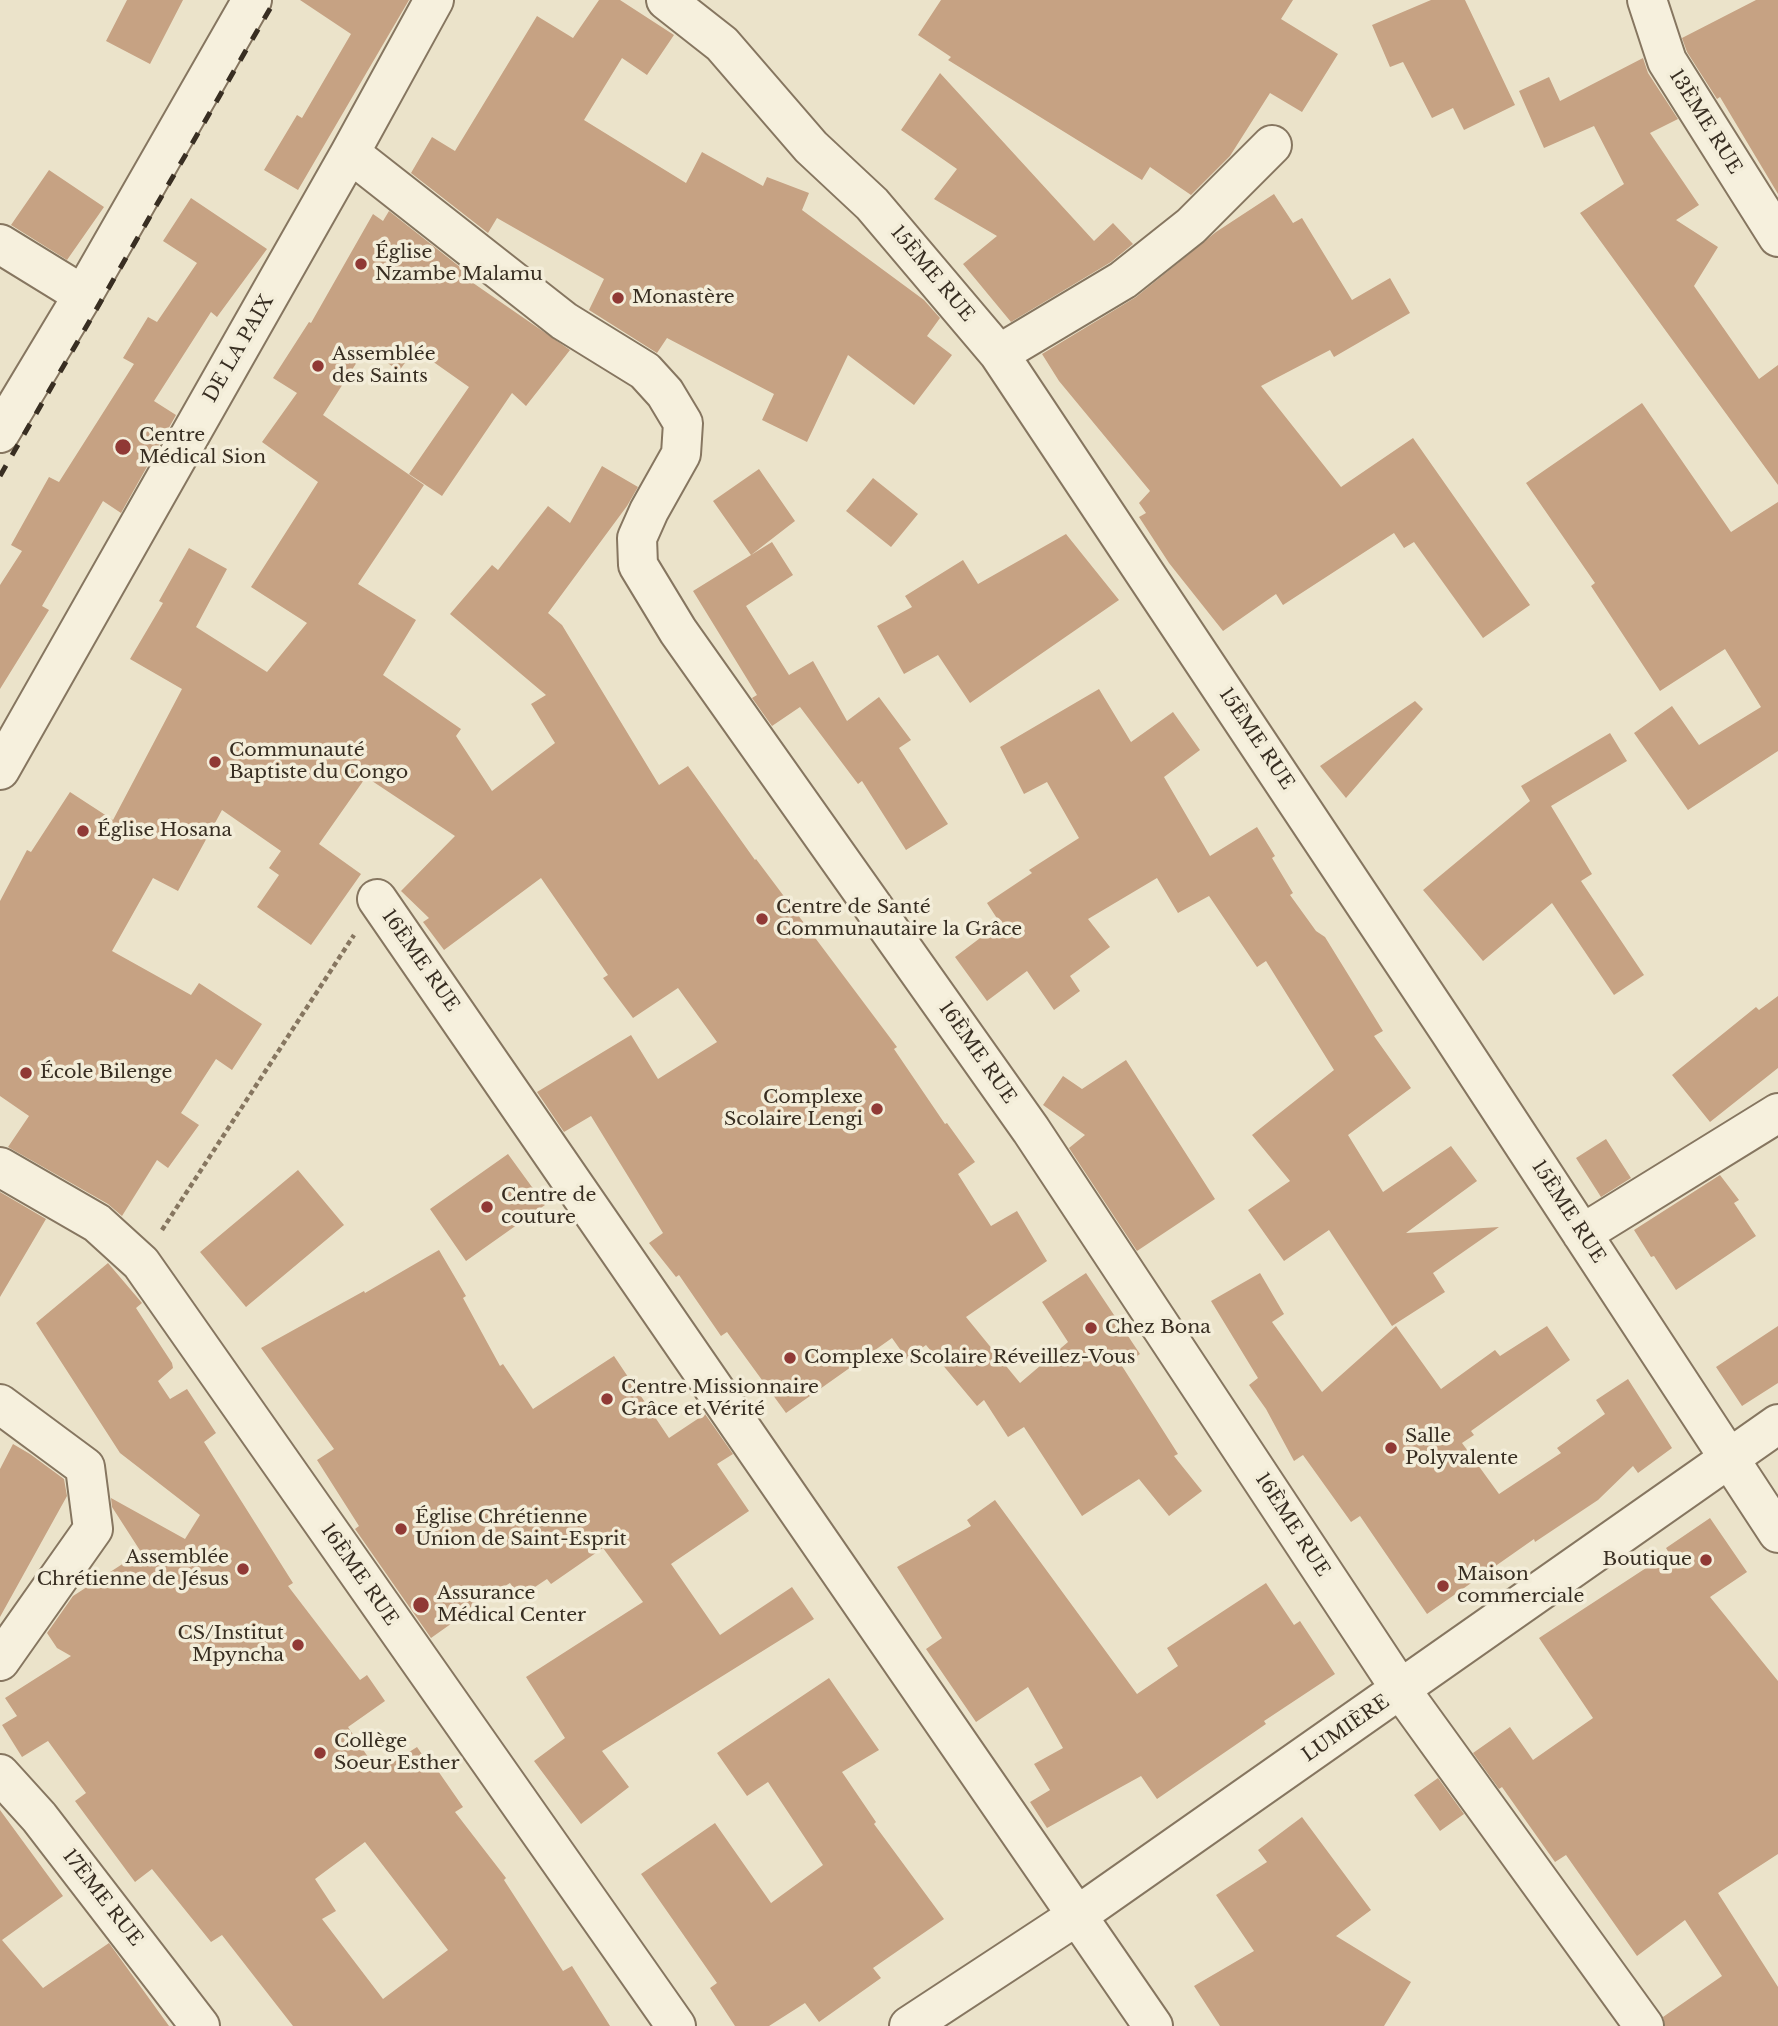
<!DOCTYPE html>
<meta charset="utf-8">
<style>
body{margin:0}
canvas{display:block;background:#ebe3ca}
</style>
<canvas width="1778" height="2026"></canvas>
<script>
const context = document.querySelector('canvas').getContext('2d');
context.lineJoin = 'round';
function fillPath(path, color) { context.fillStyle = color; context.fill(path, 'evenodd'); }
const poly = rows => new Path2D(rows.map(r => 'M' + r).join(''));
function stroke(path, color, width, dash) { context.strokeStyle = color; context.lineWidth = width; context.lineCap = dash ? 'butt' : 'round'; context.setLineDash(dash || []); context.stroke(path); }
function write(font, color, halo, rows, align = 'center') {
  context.font = font + ' "Libre Baskerville",serif'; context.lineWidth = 7; context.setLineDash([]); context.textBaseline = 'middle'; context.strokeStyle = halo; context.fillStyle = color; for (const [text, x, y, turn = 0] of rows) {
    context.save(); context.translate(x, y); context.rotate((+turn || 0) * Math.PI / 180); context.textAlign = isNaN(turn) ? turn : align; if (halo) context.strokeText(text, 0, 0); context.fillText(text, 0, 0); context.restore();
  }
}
fillPath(poly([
 [127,0,183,0,150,64,106,41],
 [300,0,409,0,298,190,264,170,297,115,302,118,351,34],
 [599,0,620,0,674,35,647,75,622,58,584,120,686,183,702,152,763,186,767,177,809,193,802,210,924,300,940,318,927,336,952,355,914,405,848,355,807,442,762,420,774,394,667,338,657,353,589,310,604,279,497,218,488,233,411,173,432,137,455,151,537,16,573,38],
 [941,0,1293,0,1281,19,1338,54,1302,112,1270,93,1230,156,1191,195,1150,167,1142,180,948,60,951,57,918,35],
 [1431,0,1465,0,1515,105,1464,130,1453,108,1432,118,1403,62,1390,67,1372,25],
 [1756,0,1778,0,1778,194,1720,97,1717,99,1687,52,1682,38],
 [1643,58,1648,73,1678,119,1650,133,1699,205,1676,220,1718,247,1694,286,1759,379,1778,365,1778,485,1580,213,1624,184,1594,126,1544,148,1519,91,1549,77,1560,101],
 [940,73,1094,241,1113,223,1133,244,1111,262,1011,322,963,264,997,236,934,199,957,169,901,130],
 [49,170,104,207,67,260,11,225],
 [1274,194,1293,223,1302,218,1352,300,1390,278,1410,313,1334,357,1330,350,1261,386,1341,487,1413,438,1530,605,1483,638,1414,542,1404,548,1394,533,1283,605,1276,594,1223,631,1169,563,1139,517,1146,513,1139,503,1150,491,1059,381,1042,354,1136,297,1216,232],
 [191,198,267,249,217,317,211,312,154,401,176,415,121,513,103,501,42,606,49,610,0,689,0,585,22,551,11,545,49,477,59,482,134,364,123,358,148,317,157,322,197,263,163,241],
 [389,211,465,271,463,276,570,350,526,406,512,393,442,496,409,474,469,387,415,349,399,371,366,348,323,415,424,485,358,584,416,620,383,675,461,729,456,736,492,791,555,743,531,704,546,695,450,614,492,565,498,570,548,506,570,523,602,466,638,487,627,506,548,613,562,625,659,785,688,766,755,860,756,859,897,1047,894,1049,945,1124,947,1123,975,1162,958,1174,991,1226,1017,1211,1047,1261,966,1317,1020,1383,1068,1342,1042,1302,1086,1273,1140,1354,1122,1366,1178,1454,1174,1456,1202,1491,1169,1516,1139,1479,1082,1516,1024,1427,1008,1437,984,1400,977,1406,926,1345,907,1359,892,1338,786,1413,727,1332,721,1336,679,1275,676,1277,649,1243,663,1233,591,1116,564,1132,537,1092,631,1035,658,1079,717,1042,678,988,633,1018,603,978,608,975,541,878,444,950,423,922,429,918,401,891,455,836,366,777,319,844,361,874,311,945,257,907,279,875,269,868,281,851,222,810,178,891,153,878,112,951,191,995,199,983,262,1024,232,1070,216,1059,181,1113,199,1125,168,1168,157,1160,122,1216,108,1204,8,1147,29,1116,0,1096,0,901,27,850,31,852,70,792,113,820,182,689,130,659,163,603,159,601,189,548,227,569,196,627,267,672,307,623,251,587,318,482,262,442,297,393,273,378,309,322,311,323,373,214,383,221],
 [1642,403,1731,532,1778,502,1778,751,1688,810,1634,733,1672,706,1699,745,1761,707,1725,649,1660,691,1591,586,1595,583,1526,483],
 [759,469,795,521,751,555,713,501],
 [873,478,918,514,891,547,846,511],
 [1066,534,1119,600,970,703,938,655,904,674,877,626,912,607,905,596,963,560,978,584],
 [772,542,793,575,746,606,789,675,813,661,847,721,879,697,911,740,899,748,948,824,906,850,862,781,858,784,800,707,772,726,752,698,757,695,693,591],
 [1099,689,1131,742,1173,712,1200,750,1164,777,1210,856,1257,827,1275,856,1272,858,1293,893,1290,895,1316,931,1325,937,1383,1031,1374,1036,1411,1088,1348,1135,1383,1192,1451,1146,1477,1181,1406,1233,1499,1227,1433,1273,1445,1292,1392,1326,1329,1230,1284,1261,1248,1210,1290,1181,1252,1135,1334,1070,1266,961,1257,967,1209,896,1178,913,1157,878,1088,919,1110,947,1070,976,1080,991,1054,1010,1027,971,987,1001,955,957,1000,923,987,903,1032,873,1029,870,1079,838,1047,782,1024,794,1000,747],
 [1415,701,1423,709,1346,798,1320,766],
 [1610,733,1627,761,1551,806,1592,874,1581,881,1644,975,1614,995,1552,903,1483,961,1423,890,1530,801,1521,786],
 [1778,996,1778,1068,1710,1122,1672,1075,1756,1007,1759,1010],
 [1126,1060,1215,1199,1137,1251,1069,1148,1085,1135,1043,1105,1063,1076,1082,1089],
 [1606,1139,1631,1178,1601,1197,1576,1158],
 [508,1154,545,1205,466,1261,430,1209],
 [298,1170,344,1225,246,1307,200,1252],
 [1720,1175,1739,1200,1734,1203,1756,1236,1676,1290,1654,1256,1651,1257,1634,1230],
 [0,1192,46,1219,0,1297],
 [439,1250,466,1296,463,1298,500,1366,503,1364,533,1409,614,1356,669,1438,705,1414,733,1454,717,1464,749,1511,671,1564,720,1635,792,1587,814,1619,602,1751,629,1787,581,1824,534,1761,565,1738,526,1677,643,1602,603,1548,551,1584,547,1579,520,1597,510,1583,453,1618,455,1621,431,1638,355,1529,359,1526,317,1460,334,1449,261,1348,364,1291,365,1293],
 [108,1263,142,1303,136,1308,172,1363,173,1368,158,1381,170,1399,187,1389,216,1433,204,1442,293,1583,288,1586,360,1680,367,1675,385,1701,348,1727,378,1772,417,1747,424,1757,427,1755,463,1807,455,1812,506,1878,504,1880,563,1971,572,1966,610,2026,293,2026,222,1935,211,1942,152,1869,135,1882,75,1801,86,1793,48,1741,22,1757,2,1725,17,1716,5,1698,71,1656,57,1648,47,1633,73,1596,141,1552,112,1507,111,1498,185,1539,200,1515,120,1453,36,1323],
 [365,1842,448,1950,383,1999,322,1919,336,1911,315,1879],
 [1260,1273,1284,1314,1272,1322,1322,1392,1396,1326,1441,1389,1495,1350,1500,1356,1547,1326,1570,1360,1471,1431,1474,1435,1462,1443,1499,1494,1561,1453,1557,1448,1605,1414,1596,1400,1628,1379,1672,1448,1638,1473,1633,1466,1598,1500,1535,1542,1534,1539,1427,1614,1360,1516,1351,1522,1303,1455,1294,1461,1266,1409,1249,1385,1258,1378,1211,1301],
 [1778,1326,1778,1383,1742,1406,1716,1367],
 [13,1444,30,1454,64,1479,67,1496,0,1617,0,1469],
 [995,1500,1137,1694,1178,1666,1167,1648,1266,1583,1294,1625,1300,1621,1335,1674,1264,1721,1266,1724,1157,1799,1141,1776,1047,1828,1030,1802,1050,1790,1034,1764,1063,1748,1028,1687,976,1722,926,1649,942,1638,897,1567,971,1526,967,1520],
 [1710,1518,1747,1572,1710,1597,1778,1681,1778,1854,1718,1893,1778,1987,1778,2026,1665,2026,1663,2017,1722,1976,1685,1920,1637,1956,1566,1855,1555,1862,1502,1787,1499,1789,1473,1753,1510,1727,1533,1760,1593,1718,1539,1638,1669,1553,1666,1548],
 [829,1678,879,1750,842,1772,876,1822,874,1824,944,1919,873,1968,881,1978,819,2022,805,2003,769,2026,735,2026,710,1988,717,1983,641,1874,715,1823,771,1903,823,1865,768,1782,747,1796,717,1753],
 [1438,1778,1464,1814,1440,1831,1414,1795],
 [0,1810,63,1896,2,1940,43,1988,109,1943,169,2026,0,2026],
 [1302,1817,1371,1910,1336,1936,1411,1982,1384,2026,1220,2026,1194,1986,1254,1951,1216,1895,1267,1862,1258,1850]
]), '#c6a283');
const minor = poly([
 [666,0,722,44,811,147,872,204,999,354,1450,1032,1778,1533],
 [1647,0,1667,61,1778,237],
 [350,153,564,321,645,371,665,393,683,423,681,454,649,511,637,538,638,565,678,631,1031,1130,1401,1690,1644,2026],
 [0,244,83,295],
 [999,354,1123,280,1191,226,1272,145],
 [0,433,83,295,252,0],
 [0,770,350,153,434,0],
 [377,899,1153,2026],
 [0,1167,97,1223,141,1263,676,2026],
 [1582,1234,1778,1113],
 [0,1404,85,1467,93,1529,0,1661],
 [0,1774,39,1817,200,2026],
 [909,2026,1078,1915,1778,1424]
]);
stroke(minor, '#867660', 42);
stroke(poly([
 [162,1230,354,935]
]), '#867660', 4.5, [5, 3.5]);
stroke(minor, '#f6f0dd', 38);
stroke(poly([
 [0,476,275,0]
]), '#382e22', 5, [12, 12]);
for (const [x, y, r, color] of [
 [361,264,7,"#903935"],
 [618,298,7,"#903935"],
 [318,366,7,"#903935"],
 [123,447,9,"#903935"],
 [215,762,7,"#903935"],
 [83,831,7,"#903935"],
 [762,919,7,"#903935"],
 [26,1073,7,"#903935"],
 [877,1109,7,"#903935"],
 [487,1207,7,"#903935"],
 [1091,1328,7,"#903935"],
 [790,1358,7,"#903935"],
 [607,1399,7,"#903935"],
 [1391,1448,7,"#903935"],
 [401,1529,7,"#903935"],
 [1706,1560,7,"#903935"],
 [243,1569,7,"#903935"],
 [1443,1586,7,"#903935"],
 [421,1605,9,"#903935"],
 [298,1645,7,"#903935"],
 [320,1753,7,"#903935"]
]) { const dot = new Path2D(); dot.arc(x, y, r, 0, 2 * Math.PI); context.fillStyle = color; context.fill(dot); stroke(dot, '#f3edd9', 2.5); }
write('19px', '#382e22', '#f3edd9', [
 ["13ÈME RUE",1705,122,58],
 ["15ÈME RUE",932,274,50],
 ["DE LA PAIX",239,349,-60],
 ["15ÈME RUE",1256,739,56],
 ["16ÈME RUE",420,961,55],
 ["16ÈME RUE",977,1053,55],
 ["15ÈME RUE",1568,1212,57],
 ["16ÈME RUE",1292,1525,57],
 ["16ÈME RUE",359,1575,55],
 ["LUMIÈRE",1346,1729,-35],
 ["17ÈME RUE",102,1898,52]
]);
write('19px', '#382e22', '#f3edd9', [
 ["Église",375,253],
 ["Nzambe Malamu",375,275],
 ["Monastère",632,298],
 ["Assemblée",332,355],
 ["des Saints",332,377],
 ["Centre",139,436],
 ["Médical Sion",139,458],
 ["Communauté",229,751],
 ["Baptiste du Congo",229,773],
 ["Église Hosana",97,831],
 ["Centre de Santé",776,908],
 ["Communautaire la Grâce",776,930],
 ["École Bilenge",40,1073],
 ["Complexe",863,1098,"right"],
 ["Scolaire Lengi",863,1120,"right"],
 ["Centre de",501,1196],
 ["couture",501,1218],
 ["Chez Bona",1105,1328],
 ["Complexe Scolaire Réveillez-Vous",804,1358],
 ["Centre Missionnaire",621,1388],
 ["Grâce et Vérité",621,1410],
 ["Salle",1405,1437],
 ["Polyvalente",1405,1459],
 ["Église Chrétienne",415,1518],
 ["Union de Saint-Esprit",415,1540],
 ["Assemblée",229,1558,"right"],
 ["Chrétienne de Jésus",229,1580,"right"],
 ["Boutique",1692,1560,"right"],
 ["Maison",1457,1575],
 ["commerciale",1457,1597],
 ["Assurance",437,1594],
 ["Médical Center",437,1616],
 ["CS/Institut",284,1634,"right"],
 ["Mpyncha",284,1656,"right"],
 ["Collège",334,1742],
 ["Soeur Esther",334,1764]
], 'left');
</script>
